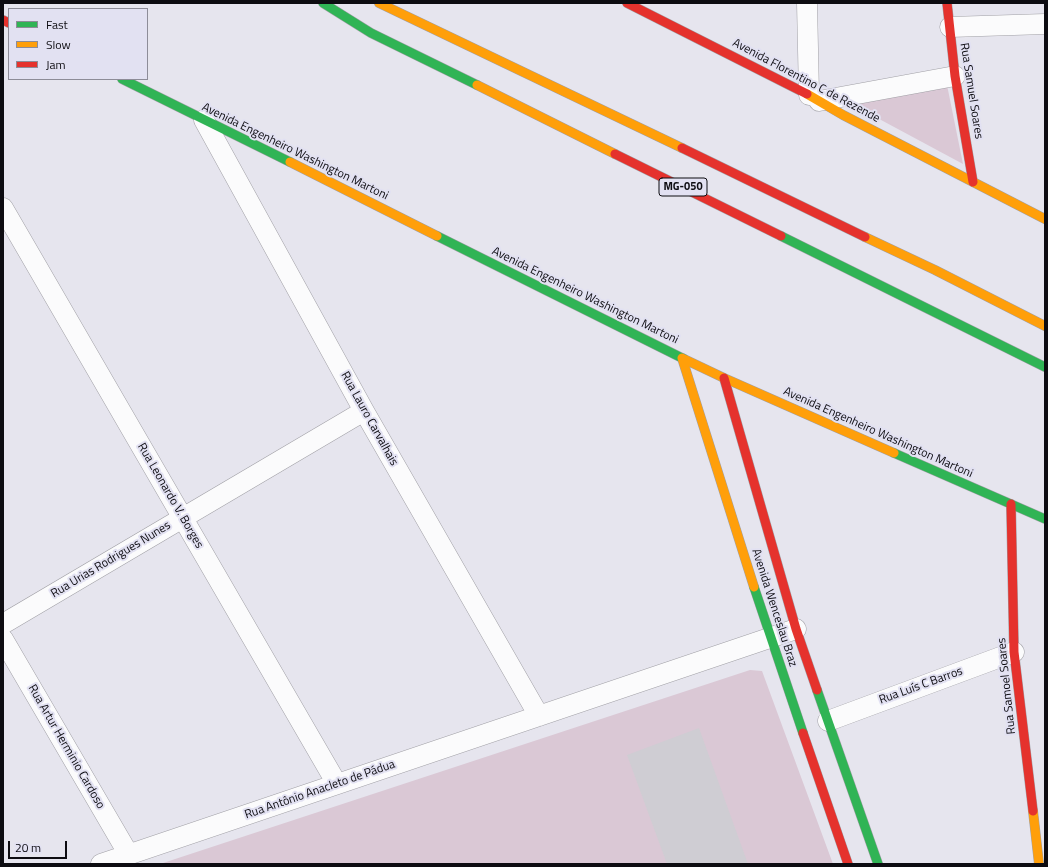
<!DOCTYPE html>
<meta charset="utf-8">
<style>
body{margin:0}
#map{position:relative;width:1048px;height:867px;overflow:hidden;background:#e6e5ee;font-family:"Titillium Web",sans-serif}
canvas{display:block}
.frame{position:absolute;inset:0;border:4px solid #0d0c11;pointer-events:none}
.legend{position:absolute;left:8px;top:8px;width:140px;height:72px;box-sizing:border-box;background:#e2e1f2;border:1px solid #8d8c98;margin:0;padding:5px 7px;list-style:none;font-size:12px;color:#0d0c11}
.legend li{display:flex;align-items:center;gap:8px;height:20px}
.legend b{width:20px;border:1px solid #8d8c98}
.scale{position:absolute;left:8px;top:841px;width:59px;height:18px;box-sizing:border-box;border:2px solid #0d0c11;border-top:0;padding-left:5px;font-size:12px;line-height:14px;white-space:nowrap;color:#0d0c11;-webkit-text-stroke:3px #e2e1f2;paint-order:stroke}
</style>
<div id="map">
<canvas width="1048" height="867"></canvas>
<div class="frame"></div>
<ul class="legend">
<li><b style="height:5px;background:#30b455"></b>Fast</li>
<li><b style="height:5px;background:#ff9f0a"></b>Slow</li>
<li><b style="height:5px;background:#e5322d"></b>Jam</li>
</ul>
<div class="scale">20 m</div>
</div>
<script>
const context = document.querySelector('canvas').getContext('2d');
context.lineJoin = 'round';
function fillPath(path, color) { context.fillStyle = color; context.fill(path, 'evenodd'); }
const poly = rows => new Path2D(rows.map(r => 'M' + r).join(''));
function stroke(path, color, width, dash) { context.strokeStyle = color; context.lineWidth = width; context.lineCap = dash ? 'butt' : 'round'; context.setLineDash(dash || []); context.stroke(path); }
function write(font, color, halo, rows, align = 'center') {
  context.font = font + ' "Titillium Web",sans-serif'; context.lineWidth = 4; context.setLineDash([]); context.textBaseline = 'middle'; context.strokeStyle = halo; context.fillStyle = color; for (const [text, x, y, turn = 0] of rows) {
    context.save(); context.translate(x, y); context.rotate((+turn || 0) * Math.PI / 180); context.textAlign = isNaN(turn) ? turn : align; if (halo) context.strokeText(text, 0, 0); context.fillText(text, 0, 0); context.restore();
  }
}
fillPath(poly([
 [947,85,963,164,842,99],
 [750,670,762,671,833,864,160,864]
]), '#dac8d5');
fillPath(poly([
 [699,728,748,864,667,864,627,755]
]), '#cfcdd3');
const street = poly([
 [807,3,809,95],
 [950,27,1045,24],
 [819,101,955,76],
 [204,120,364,411,539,716],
 [3,208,337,784],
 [3,624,364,411],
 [3,639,129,855],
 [828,721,1014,652],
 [101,864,796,629]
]);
const fast = poly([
 [323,3,371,33,477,85],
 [122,79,290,162],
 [437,236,684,359],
 [781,236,1045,367],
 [894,453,1045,519],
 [754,587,803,733],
 [817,690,878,864]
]);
const slow = poly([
 [379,3,682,148],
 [477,85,615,154],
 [807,94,843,115,1045,219],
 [290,162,437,236],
 [865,237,935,270,1045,326],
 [682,358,754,587],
 [684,359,724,378,894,453],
 [1033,811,1039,864]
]);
const jam = poly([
 [627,3,807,94],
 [947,3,955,76,973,182],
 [3,20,9,23],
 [682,148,865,237],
 [615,154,781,236],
 [724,378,796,629,817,690],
 [1011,504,1014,652,1033,811],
 [803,733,848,864]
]);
stroke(street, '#a1a0a6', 21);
stroke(fast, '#a1a0a6', 10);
stroke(slow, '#a1a0a6', 10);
stroke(jam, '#a1a0a6', 10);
stroke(street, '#fbfbfc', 20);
stroke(fast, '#30b455', 9);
stroke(slow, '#ff9f0a', 9);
stroke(jam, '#e5322d', 9);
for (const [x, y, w] of [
 [683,187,48]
]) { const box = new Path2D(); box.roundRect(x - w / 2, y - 9, w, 18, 3); context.fillStyle = '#e2e1f2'; context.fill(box); stroke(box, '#0d0c11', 1); }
write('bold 11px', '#0d0c11', null, [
 ["MG-050",683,187]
]);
write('12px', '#0d0c11', '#e2e1f2', [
 ["Avenida Florentino C de Rezende",806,81,28],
 ["Rua Samuel Soares",971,91,81],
 ["Avenida Engenheiro Washington Martoni",295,152,26],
 ["Avenida Engenheiro Washington Martoni",585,296,26],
 ["Rua Lauro Carvalhais",369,419,61],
 ["Avenida Engenheiro Washington Martoni",878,433,24],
 ["Rua Leonardo V. Borges",170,496,60],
 ["Rua Urias Rodrigues Nunes",111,560,-31],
 ["Avenida Wenceslau Braz",774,608,72],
 ["Rua Luís C Barros",921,686,-20],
 ["Rua Samoel Soares",1007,686,-96],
 ["Rua Artur Herminio Cardoso",66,747,60],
 ["Rua Antônio Anacleto de Pádua",320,790,-19]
]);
</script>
